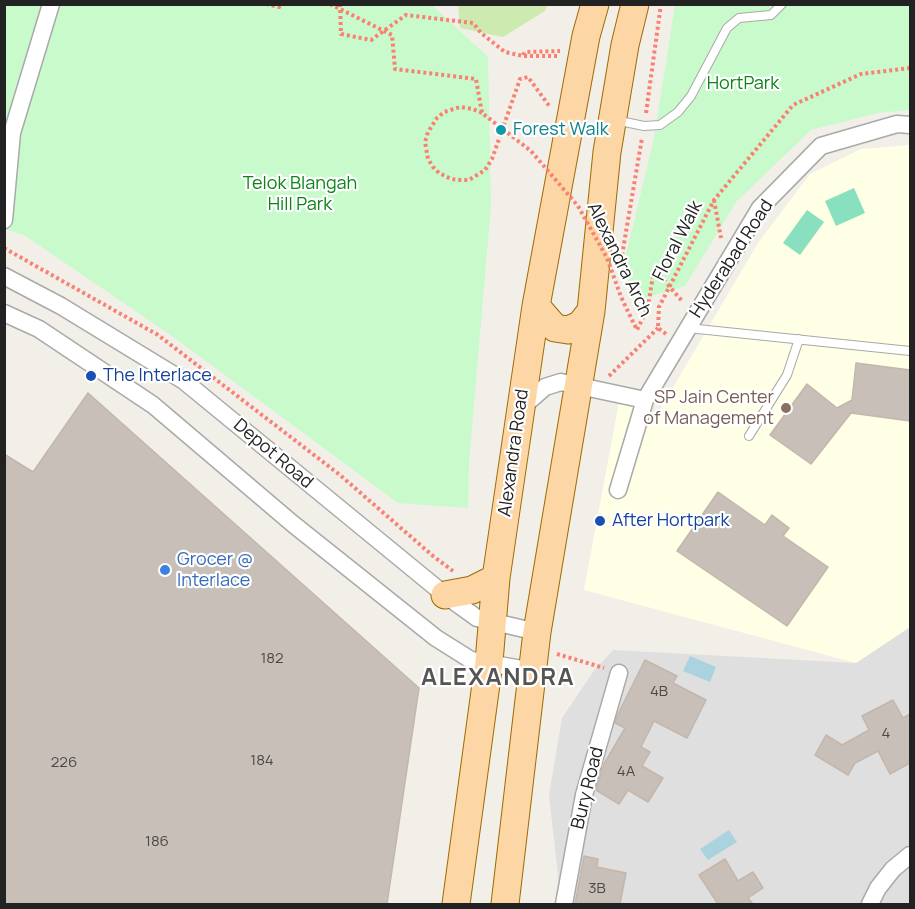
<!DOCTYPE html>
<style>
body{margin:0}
#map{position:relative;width:915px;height:909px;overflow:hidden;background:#f2efe9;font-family:Manrope,sans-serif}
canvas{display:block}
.frame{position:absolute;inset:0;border:6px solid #222;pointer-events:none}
</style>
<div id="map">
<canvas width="915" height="909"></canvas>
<div class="frame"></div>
</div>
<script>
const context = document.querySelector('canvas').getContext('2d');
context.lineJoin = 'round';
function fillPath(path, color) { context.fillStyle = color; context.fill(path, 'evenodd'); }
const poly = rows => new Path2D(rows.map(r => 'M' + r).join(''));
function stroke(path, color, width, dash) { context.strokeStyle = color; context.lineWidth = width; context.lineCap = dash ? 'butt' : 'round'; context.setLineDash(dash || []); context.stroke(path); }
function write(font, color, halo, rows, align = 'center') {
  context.font = font + ' Manrope,sans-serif'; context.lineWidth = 4.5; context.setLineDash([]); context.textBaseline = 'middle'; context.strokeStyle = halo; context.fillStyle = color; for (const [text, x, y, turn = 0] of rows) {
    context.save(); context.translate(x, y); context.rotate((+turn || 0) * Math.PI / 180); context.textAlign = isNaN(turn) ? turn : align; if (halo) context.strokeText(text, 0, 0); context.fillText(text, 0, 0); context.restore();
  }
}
fillPath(poly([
 [910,627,910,904,556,904,559,885,549,795,562,718,593,672,613,650,856,663]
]), '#e0dfdf');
fillPath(poly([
 [910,145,910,627,856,663,584,590,619,402,658,413,758,243,810,174,861,149]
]), '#ffffe5');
fillPath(poly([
 [458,5,458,4,547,5,545,11,503,37,460,28]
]), '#cdebb0');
fillPath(poly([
 [5,5,432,5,488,57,491,206,469,462,468,508,398,503,172,336,24,235,5,229],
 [675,5,910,5,910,110,878,113,811,130,736,202,685,286,634,301,624,263,654,138]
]), '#c8facc');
fillPath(poly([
 [854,188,865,213,836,226,825,201],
 [807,210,824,222,800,255,783,243]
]), '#88e0be');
fillPath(poly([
 [690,656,716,667,710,682,683,671],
 [729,830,737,842,708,860,700,849]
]), '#aad3df');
const building = poly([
 [856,363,910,370,910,421,851,413,811,464,770,435,807,384,837,408,852,400,856,363],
 [88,393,419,688,387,904,4,904,4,454,33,472,88,393],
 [718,492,765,525,772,515,789,528,783,536,828,567,787,626,677,551,718,492],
 [645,660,677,676,673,683,706,700,687,738,654,721,641,747,650,752,642,766,663,778,648,802,628,790,619,804,596,790,604,764,625,728,615,723,619,712,645,660],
 [893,700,903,718,910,714,910,763,890,774,878,751,855,763,848,775,815,755,826,735,842,745,869,730,862,716,893,700],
 [584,856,598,859,597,867,626,873,620,904,575,904,584,856],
 [725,859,738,881,753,872,763,888,748,898,753,904,718,904,699,875,725,859]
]);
fillPath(building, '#c7bfb8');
stroke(building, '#c4b6ab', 1.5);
const service = poly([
 [615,120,644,126,660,125,678,112,691,96,727,28,739,18,771,15,782,4],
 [688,328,910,351],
 [749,436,787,375,799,339]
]);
const minor = poly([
 [4,220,12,133,51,4],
 [4,276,61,306,184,381,445,595,477,618,537,632],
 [4,313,39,329,153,405,293,524,436,638,471,660,533,671],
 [521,408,545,387,561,382,645,400],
 [618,490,645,400,760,208,821,146,897,124,910,125],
 [564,904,584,795,619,673],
 [870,904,878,888,893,869,910,855]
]);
const primary = poly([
 [536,306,555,328,568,330,580,325,591,311],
 [445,595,472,590,496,578],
 [456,904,489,662,496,578,536,306,586,36,595,4],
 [505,904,537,632,591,311,607,152,625,45,635,4]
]);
stroke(service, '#a9a9a9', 10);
stroke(minor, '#a9a9a9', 19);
stroke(primary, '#a06b00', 29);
stroke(poly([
 [266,4,279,7,284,4],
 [340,4,341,34,371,40,406,15,473,23,481,33,505,52,523,56,559,56],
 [523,55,525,52,560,51],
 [482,113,473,109,460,107,444,112,437,118,428,132,425,142,428,159,433,167,439,173,451,179,461,180,469,180,485,170,492,159,520,79,528,77,550,107],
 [646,113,661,4],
 [714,200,721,238],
 [4,248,158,335,340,475,433,556,453,571],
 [620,267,642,138],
 [666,334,658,328,659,307,714,200,793,105,861,74,910,68],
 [609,376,658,328],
 [557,654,604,668]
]), '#fa8072', 4, [3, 3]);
stroke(service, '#fff', 8);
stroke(minor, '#fff', 16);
stroke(primary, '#fcd6a4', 27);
stroke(poly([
 [330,4,392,35,395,69,476,79,482,113,531,151,578,206,607,258,621,297,637,330,648,307,654,269,683,302]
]), '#fa8072', 4, [3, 3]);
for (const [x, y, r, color] of [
 [501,130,6,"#0f9aa8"],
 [91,376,6,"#1a4fb4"],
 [786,408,6,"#8d6e63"],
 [600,521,6,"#1a4fb4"],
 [165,570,6,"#3f7fe0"]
]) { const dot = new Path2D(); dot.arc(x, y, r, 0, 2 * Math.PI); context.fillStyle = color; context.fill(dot); stroke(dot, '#fff', 2); }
write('15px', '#4b4948', null, [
 ["182",272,659],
 ["4B",659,692],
 ["4",886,734],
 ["184",262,761],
 ["226",64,763],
 ["4A",626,772],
 ["186",157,842],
 ["3B",597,889]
]);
write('18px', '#0c8416', '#fff', [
 ["HortPark",743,84],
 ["Telok Blangah",300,184],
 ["Hill Park",300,205]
]);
write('18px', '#0d838f', '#fff', [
 ["Forest Walk",513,130]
], 'left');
write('18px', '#222', '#fff', [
 ["Floral Walk",678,241,-63],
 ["Hyderabad Road",732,259,-57],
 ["Alexandra Arch",619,260,64],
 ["Alexandra Road",514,453,-82],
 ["Depot Road",273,454,40],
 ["Bury Road",588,788,-76]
]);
write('18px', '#164399', '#fff', [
 ["The Interlace",103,376],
 ["After Hortpark",612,521]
], 'left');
write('18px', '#785e54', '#fff', [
 ["SP Jain Center",774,398],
 ["of Management",774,419]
], 'right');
write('18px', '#366cbe', '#fff', [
 ["Grocer @",177,560],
 ["Interlace",177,581]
], 'left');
context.letterSpacing = '1.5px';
write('bold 24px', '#555', '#fff', [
 ["ALEXANDRA",498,678]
]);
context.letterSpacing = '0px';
</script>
